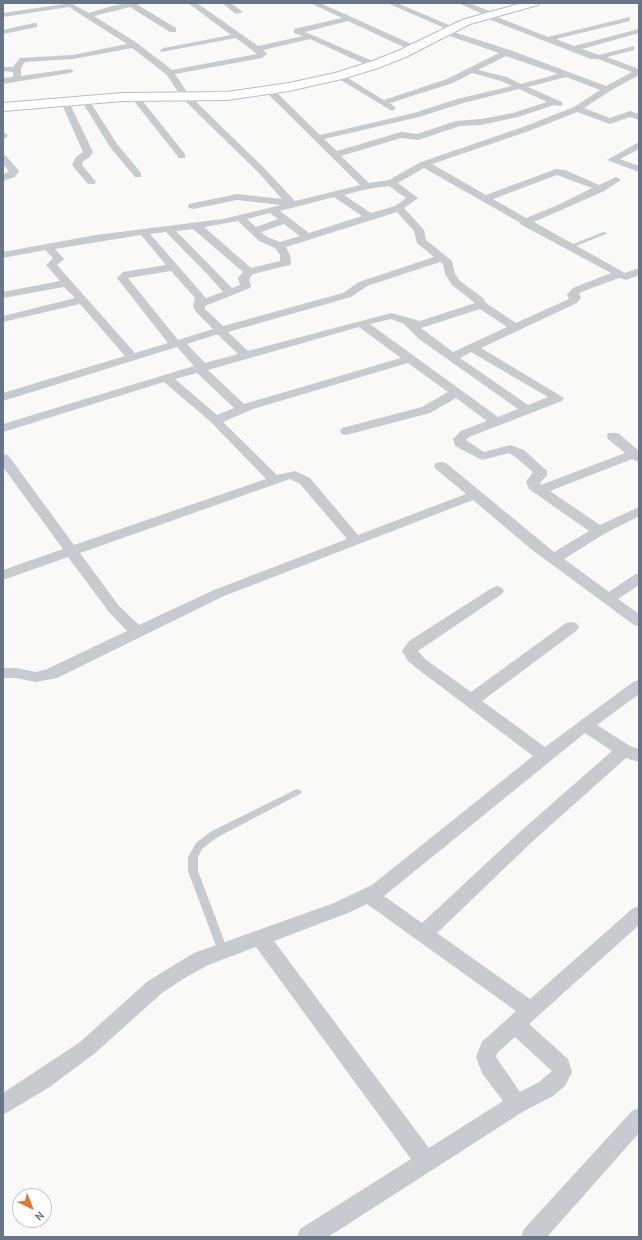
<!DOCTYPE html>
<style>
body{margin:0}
#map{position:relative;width:642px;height:1240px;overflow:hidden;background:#f9f9f7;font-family:"PT Sans",sans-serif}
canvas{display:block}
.frame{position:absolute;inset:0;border:4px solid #687488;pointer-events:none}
.north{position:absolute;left:12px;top:1188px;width:40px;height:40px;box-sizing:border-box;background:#fff;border:1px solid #c3c7cf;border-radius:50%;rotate:137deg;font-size:11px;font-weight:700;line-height:16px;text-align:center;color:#687488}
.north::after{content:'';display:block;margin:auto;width:14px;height:18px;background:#e3772d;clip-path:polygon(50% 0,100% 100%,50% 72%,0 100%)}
</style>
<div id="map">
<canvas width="642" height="1240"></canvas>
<div class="frame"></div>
<div class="north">N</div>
</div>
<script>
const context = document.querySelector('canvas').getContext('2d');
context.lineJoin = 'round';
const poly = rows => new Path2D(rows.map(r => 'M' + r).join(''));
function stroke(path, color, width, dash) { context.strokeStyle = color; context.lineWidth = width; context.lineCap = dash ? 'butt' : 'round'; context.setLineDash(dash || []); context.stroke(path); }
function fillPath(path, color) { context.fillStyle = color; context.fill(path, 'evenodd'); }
const secondary = poly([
 [522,3,539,3,538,5,470,24,406,57,378,68,342,79,289,91,227,100,123,101,3,111,3,103,123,93,227,92,289,83,335,73,370,62,398,51,462,20,522,3]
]);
stroke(secondary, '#b9bdc3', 2);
fillPath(poly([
 [603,232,608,233,571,248,566,247,603,232],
 [297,789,300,790,302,792,300,794,216,838,202,849,198,857,198,871,228,951,227,954,223,955,219,954,188,871,188,857,196,843,210,832,297,789]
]), '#c7cace');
fillPath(poly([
 [71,3,89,13,112,6,127,3,143,3,138,5,176,28,176,32,170,32,130,7,94,16,137,43,172,70,257,54,236,38,161,52,160,50,164,48,231,35,188,3,197,3,258,46,303,36,294,33,294,29,342,18,310,3,320,3,416,46,416,50,410,50,348,21,305,32,377,63,377,67,371,67,310,39,263,50,267,54,262,58,175,74,189,95,265,169,295,201,360,185,266,92,266,88,272,88,320,135,414,113,457,99,512,86,501,81,472,73,453,83,390,103,396,108,392,111,334,76,335,74,341,74,384,100,447,79,499,53,441,33,441,29,444,29,510,50,606,86,632,72,598,59,591,59,483,17,483,14,458,3,469,3,492,12,492,15,548,37,630,17,630,21,556,39,574,46,639,29,639,33,582,49,599,55,634,46,634,50,607,57,639,69,639,75,610,91,584,108,610,118,630,111,639,114,639,120,630,117,610,124,577,112,529,131,432,164,486,195,556,169,565,170,599,185,616,177,621,180,604,191,534,222,625,273,639,268,639,275,626,280,619,278,581,292,579,294,581,298,577,303,481,348,564,398,562,401,469,437,466,440,484,452,510,445,524,450,547,471,547,475,540,483,541,485,625,453,608,439,607,436,608,433,618,433,639,451,639,462,632,459,550,491,600,525,639,507,639,516,604,534,564,559,609,592,634,575,639,573,639,585,618,599,639,614,639,626,634,625,531,549,473,500,224,596,57,678,36,682,16,678,3,678,3,668,16,668,36,672,47,669,127,631,109,612,68,557,3,580,3,570,63,549,3,467,3,454,8,455,74,545,266,479,211,422,164,382,3,432,3,424,194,366,177,347,3,401,3,393,125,356,80,304,3,322,3,316,75,298,64,287,3,298,3,292,60,281,46,265,53,258,45,250,3,258,3,252,96,235,223,219,281,205,237,200,193,209,189,208,188,206,189,204,237,194,282,199,259,173,182,98,167,75,132,48,73,59,25,62,21,68,21,76,70,69,74,71,70,73,3,84,3,78,13,77,13,72,3,71,3,67,13,67,20,58,73,55,127,44,69,7,3,17,3,13,71,3],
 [506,56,558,74,521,84,507,77,478,70,506,56],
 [566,77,600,90,574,107,523,127,421,162,389,180,369,183,341,156,401,138,418,140,460,126,481,125,518,117,554,105,562,106,562,102,528,87,566,77],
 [519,89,547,102,513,113,481,119,456,121,417,134,401,132,337,151,324,139,419,117,463,103,519,89],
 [424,168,519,222,520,224,611,273,573,288,567,294,569,299,516,323,486,303,483,298,460,281,455,274,452,261,426,240,424,230,404,208,418,198,398,183,424,168],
 [557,175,592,188,558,205,526,218,493,199,557,175],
 [389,186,406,198,395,206,371,213,344,195,367,189,389,186],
 [334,197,362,216,309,233,280,211,334,197],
 [397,212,414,231,417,243,434,257,359,282,343,293,223,326,205,309,205,306,250,288,251,286,249,279,253,274,290,265,291,263,290,255,286,247,397,212],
 [270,213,278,219,256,227,247,219,270,213],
 [238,221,259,241,275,248,280,255,280,261,251,268,204,227,238,221],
 [284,224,300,236,280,242,267,237,261,232,284,224],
 [193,229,243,272,238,278,240,285,232,288,176,231,193,229],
 [166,232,210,277,223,292,206,298,150,234,166,232],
 [141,235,166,265,123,272,117,278,168,343,135,353,57,265,64,259,55,249,141,235],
 [440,262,443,264,445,274,452,285,475,303,420,321,391,313,248,351,228,332,351,297,367,286,440,262],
 [171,271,195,298,193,306,196,312,213,329,178,340,128,278,171,271],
 [480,309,507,327,453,352,421,328,480,309],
 [391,319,404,324,419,339,518,409,498,417,370,324,391,319],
 [359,327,401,358,244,404,208,370,359,327],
 [215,335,218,335,238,354,205,363,187,344,215,335],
 [471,352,548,397,528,405,460,358,471,352],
 [408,363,448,392,422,407,342,428,340,431,342,434,346,435,430,413,456,398,487,421,461,431,453,439,455,446,482,460,509,453,514,456,533,472,526,482,529,489,589,531,554,552,446,463,441,462,436,463,434,466,436,469,466,494,358,535,310,478,295,471,277,475,223,422,253,409,408,363],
 [197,373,234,408,217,415,175,379,197,373],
 [290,479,300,484,347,539,214,590,139,625,119,606,80,553,290,479],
 [222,3,231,3,243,12,236,14,222,3],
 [387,3,397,3,456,28,449,30,387,3],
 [34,23,37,23,37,27,3,34,3,30,34,23],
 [134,93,137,94,185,154,185,158,179,158,130,96,134,93],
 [85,97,89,100,117,144,141,173,141,177,135,177,110,147,81,100,85,97],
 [65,99,69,102,93,152,89,158,83,161,82,165,96,182,94,184,88,184,72,165,76,157,83,152,61,102,65,99],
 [3,132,8,135,6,138,3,139,3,132],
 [639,142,639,149,620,159,639,166,639,172,607,160,639,142],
 [3,155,6,156,19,171,15,177,3,181,3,175,9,171,3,164,3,155],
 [497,586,502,588,504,591,502,594,418,651,425,659,471,692,566,623,571,622,576,623,579,627,576,631,482,701,545,747,633,682,639,680,639,694,597,725,630,746,639,749,639,762,626,758,534,840,437,933,530,999,632,909,639,906,639,925,529,1024,568,1059,572,1072,565,1086,553,1096,524,1111,328,1237,297,1237,300,1229,411,1159,256,947,208,965,183,979,162,993,94,1054,48,1088,3,1115,3,1093,80,1042,148,981,194,953,334,903,372,885,533,756,415,667,408,661,402,651,409,641,492,588,497,586],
 [585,733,612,751,522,830,422,923,384,896,585,733],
 [367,904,516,1011,482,1042,476,1057,482,1073,503,1101,429,1148,274,941,348,913,367,904],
 [515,1037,552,1071,539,1082,520,1092,496,1057,497,1053,515,1037],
 [639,1108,639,1133,547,1237,521,1237,524,1229,632,1111,639,1108]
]), '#c7cace');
fillPath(secondary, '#fff');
</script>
